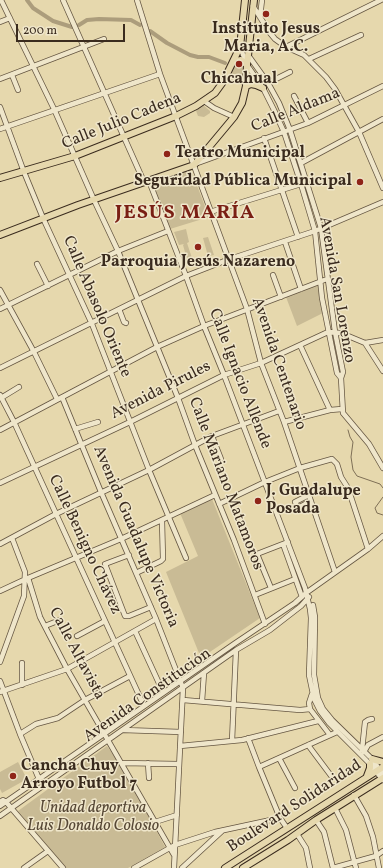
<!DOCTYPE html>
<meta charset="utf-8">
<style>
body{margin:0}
#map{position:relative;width:383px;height:868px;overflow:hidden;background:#e6d8ad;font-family:Vollkorn,serif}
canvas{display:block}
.scale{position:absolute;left:16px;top:24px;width:109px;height:18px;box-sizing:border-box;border:2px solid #3a2b1e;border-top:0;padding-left:5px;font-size:12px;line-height:14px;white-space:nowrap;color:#3a2b1e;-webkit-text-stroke:3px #efe6ca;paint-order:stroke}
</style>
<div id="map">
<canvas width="383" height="868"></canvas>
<div class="scale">200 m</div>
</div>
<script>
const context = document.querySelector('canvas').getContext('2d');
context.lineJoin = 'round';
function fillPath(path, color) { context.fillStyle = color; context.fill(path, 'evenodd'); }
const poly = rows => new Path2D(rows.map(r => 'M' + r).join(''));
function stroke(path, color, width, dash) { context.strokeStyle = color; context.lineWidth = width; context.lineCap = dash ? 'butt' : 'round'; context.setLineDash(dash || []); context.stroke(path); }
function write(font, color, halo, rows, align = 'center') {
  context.font = font + ' Vollkorn,serif'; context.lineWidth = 3; context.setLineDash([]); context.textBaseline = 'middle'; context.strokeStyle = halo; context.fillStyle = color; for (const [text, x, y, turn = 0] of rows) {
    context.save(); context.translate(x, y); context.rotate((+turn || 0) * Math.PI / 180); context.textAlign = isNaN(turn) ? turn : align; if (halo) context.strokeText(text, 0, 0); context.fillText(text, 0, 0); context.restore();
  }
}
fillPath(poly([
 [238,62,244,66,243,85,225,81,233,65],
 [203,105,210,111,210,113,204,117,198,116,195,108],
 [190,167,209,217,170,229,150,181],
 [186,229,189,242,187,243,193,261,188,263,183,245,184,244,179,245,174,232],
 [208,237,214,255,208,256,203,238],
 [318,284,323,313,297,326,286,297],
 [212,499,260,618,201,658,166,572,198,556,180,513],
 [107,746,122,767,165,847,128,868,66,868,18,811],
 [18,762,27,779,2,793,0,789,0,772]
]), '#c9bb95');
stroke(poly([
 [348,430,350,437,353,442,351,457,353,470,357,476,380,484,383,488],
 [383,497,375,508,377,513,383,515]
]), '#7e6f56', 1);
stroke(poly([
 [27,0,33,8,53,21,72,27],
 [79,25,87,20,99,19,131,20,140,25],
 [150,31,167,43,190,55,198,57,209,57,225,63]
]), '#ac9d7c', 4);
const minor = poly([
 [1,0,54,109,94,200,118,251,178,398,195,445,234,540,265,624],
 [63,0,144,182],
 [137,0,160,74,247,309,261,363,284,422,335,572],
 [253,6,270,33,275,39,286,47,304,55,326,77,335,89,359,132,383,188],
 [260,17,262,0],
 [0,22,10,18],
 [240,47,247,65,263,88,274,110,284,132,301,184,315,231,322,298,337,373,341,378],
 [286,47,381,0],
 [248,55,268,83,279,103,290,130,321,228,335,332,343,372,341,378,343,413,369,444,383,468],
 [309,59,361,35],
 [12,75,18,90],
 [0,79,104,39],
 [268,83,290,72],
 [294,96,308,123],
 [204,101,214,108,234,117],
 [0,107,24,172,43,218,92,324,149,470,186,558],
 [0,129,160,74],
 [264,138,298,237],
 [301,163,383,119],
 [195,164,308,123,383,86],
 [149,181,186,276,204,326,224,375,305,588,310,609,311,618,309,675,314,699,320,711,329,723,370,764,383,780],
 [210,212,301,184],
 [285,242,301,289],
 [37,264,48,286],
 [273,275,281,297],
 [0,290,34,352,57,399],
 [0,309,118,251,168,231],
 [119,309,124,322,126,323],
 [365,343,383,371],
 [300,345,330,410],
 [0,368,186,276,227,260,315,231,383,202],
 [0,395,14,422,144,706],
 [62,397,101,492,156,619,183,688,174,868],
 [1,398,19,387],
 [284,422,330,410,342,409],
 [75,429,98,422],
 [0,430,157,347,204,326,327,279],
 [212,436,221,459],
 [0,483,130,422,224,375,261,363,328,332,341,333,365,343,383,340],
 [309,495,295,502,298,508,311,501],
 [219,504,265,482,300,468,332,459,337,464,341,477,348,488,368,549],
 [0,544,56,514,149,470,212,436,279,411],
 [283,544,302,597],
 [129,555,105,564,125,616,129,616,151,607],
 [136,573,161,561,163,559,162,521],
 [28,578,40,617,67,669,174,855],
 [271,588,257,554,288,542],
 [0,591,28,578,121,539,215,495],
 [255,595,295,579],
 [313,605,315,617,314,675,318,698,323,709,332,720,372,759,383,774],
 [45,626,60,620],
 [135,631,163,692],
 [77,636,105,621],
 [0,662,24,596,25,572,12,538],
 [0,681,20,734,39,779],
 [22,685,22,663],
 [0,692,67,669,156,619],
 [312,694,309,703,310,709,330,735],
 [183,700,300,710,310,709],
 [202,701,204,673],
 [123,730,181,732],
 [20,734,36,724,58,718,85,700,130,676],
 [248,738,259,767,280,818,287,828],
 [232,741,236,650],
 [308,745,332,777],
 [180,746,242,740,318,721],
 [362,750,365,722,368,720,372,719],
 [364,752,368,745,383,737],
 [279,758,295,788],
 [122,763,178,764],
 [148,763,149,778],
 [259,767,337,732],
 [354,795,366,816,373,837,379,868],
 [0,802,3,800,6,802,63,868],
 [0,806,234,644,295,603,306,593,368,549,383,536],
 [335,808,346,830,356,868],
 [0,816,236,650,270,630,301,606,309,597],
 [316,820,324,832,333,868],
 [155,822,177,815],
 [297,834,306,848,310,868],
 [24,868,48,851],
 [134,868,175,845,215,832,280,818],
 [182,868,222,831],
 [333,868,376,856,383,851]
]);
const major = poly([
 [233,62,241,60,247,65],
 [246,86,251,84,256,85,263,88],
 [0,178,75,156,176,116,196,106,215,93,223,82,240,47,245,0],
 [0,235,78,205,194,165,234,117,242,103,246,86,247,65,254,0],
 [372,759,383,762],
 [367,776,370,768,370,764],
 [225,868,383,767],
 [243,868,288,840,316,820,383,778]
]);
stroke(minor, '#655642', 6);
stroke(major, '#3a2b1e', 8);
stroke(minor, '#efe6ca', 4.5);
stroke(major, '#e6d8ad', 6);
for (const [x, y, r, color] of [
 [266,14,4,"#8f2418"],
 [239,64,4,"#8f2418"],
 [167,154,4,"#8f2418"],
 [360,182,4,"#8f2418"],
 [198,247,4,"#8f2418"],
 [258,501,4,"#8f2418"],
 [13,776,4,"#8f2418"]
]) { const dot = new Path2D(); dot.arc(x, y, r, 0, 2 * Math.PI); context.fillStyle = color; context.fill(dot); stroke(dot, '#efe6ca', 1.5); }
write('bold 16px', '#3a2b1e', '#efe6ca', [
 ["Instituto Jesus",266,30],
 ["Maria, A.C.",266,48],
 ["Chicahual",239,80],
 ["Teatro Municipal",175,154,"left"],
 ["Seguridad Pública Municipal",352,182,"right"],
 ["Parroquia Jesús Nazareno",198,263],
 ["J. Guadalupe",266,492,"left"],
 ["Posada",266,510,"left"],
 ["Cancha Chuy",21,767,"left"],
 ["Arroyo Futbol 7",21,785,"left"]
]);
write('16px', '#3a2b1e', '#efe6ca', [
 ["Calle Aldama",296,111,-22],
 ["Calle Julio Cadena",122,122,-22],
 ["Avenida San Lorenzo",336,290,80],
 ["Calle Abasolo Oriente",96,307,67],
 ["Avenida Centenario",278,364,71],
 ["Calle Ignacio Allende",239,379,69],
 ["Avenida Pirules",161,391,-27],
 ["Calle Mariano Matamoros",225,484,69],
 ["Avenida Guadalupe Victoria",135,537,67],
 ["Calle Benigno Chávez",84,545,65],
 ["Calle Altavista",76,654,62],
 ["Avenida Constitución",148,696,-35],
 ["Boulevard Solidaridad",295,807,-33]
]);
write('italic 16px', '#574836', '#efe6ca', [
 ["Unidad deportiva",93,809],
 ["Luis Donaldo Colosio",93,827]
]);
context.letterSpacing = '1px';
write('bold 20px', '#7a1f14', '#efe6ca', [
 ["JESÚS MARÍA",185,214]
]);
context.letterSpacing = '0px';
</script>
